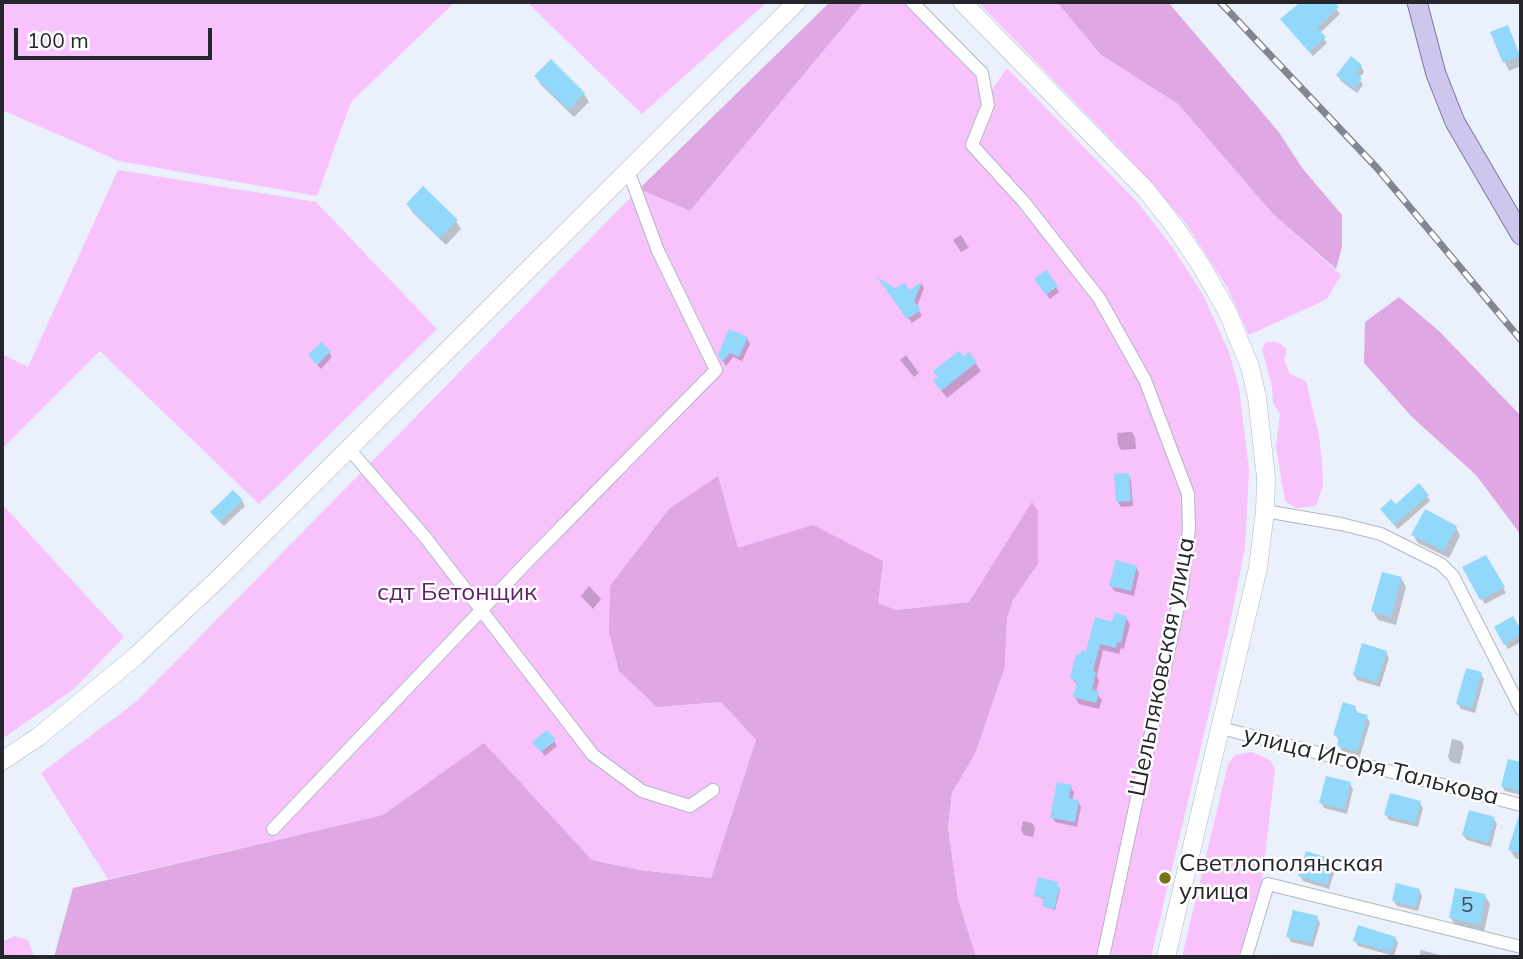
<!DOCTYPE html>
<meta charset="utf-8">
<style>
body{margin:0}
#map{position:relative;width:1523px;height:959px;overflow:hidden;background:#eaf1fd;font-family:Mulish,sans-serif}
canvas{display:block}
.frame{position:absolute;inset:0;border:4px solid #24262b;pointer-events:none}
.scale{position:absolute;left:14px;top:28px;width:198px;height:32px;box-sizing:border-box;border:4px solid #24262b;border-top:0;padding-left:9px;font-size:21px;line-height:24px;white-space:nowrap;color:#24262b;-webkit-text-stroke:5px #fefefe;paint-order:stroke}
</style>
<div id="map">
<canvas width="1523" height="959"></canvas>
<div class="frame"></div>
<div class="scale">100 m</div>
</div>
<script>
const context = document.querySelector('canvas').getContext('2d');
context.lineJoin = 'round';
function fillPath(path, color) { context.fillStyle = color; context.fill(path, 'evenodd'); }
const poly = rows => new Path2D(rows.map(r => 'M' + r).join(''));
function stroke(path, color, width, dash) { context.strokeStyle = color; context.lineWidth = width; context.lineCap = dash ? 'butt' : 'round'; context.setLineDash(dash || []); context.stroke(path); }
function write(font, color, halo, rows, align = 'center') {
  context.font = font + ' Mulish,sans-serif'; context.lineWidth = 5; context.setLineDash([]); context.textBaseline = 'middle'; context.strokeStyle = halo; context.fillStyle = color; for (const [text, x, y, turn = 0] of rows) {
    context.save(); context.translate(x, y); context.rotate((+turn || 0) * Math.PI / 180); context.textAlign = isNaN(turn) ? turn : align; if (halo) context.strokeText(text, 0, 0); context.fillText(text, 0, 0); context.restore();
  }
}
fillPath(poly([
 [2,2,455,2,351,102,317,196,119,161,2,110],
 [527,2,767,2,642,114],
 [864,2,905,2,970,65,985,99,1007,68,1139,204,1173,248,1203,295,1229,352,1239,388,1249,470,1245,548,1229,628,1151,957,976,957,958,899,948,827,952,793,975,754,1005,667,1007,618,1013,600,1038,564,969,602,896,610,878,604,657,707,721,702,756,740,711,878,640,870,592,860,484,744,383,815,108,879,41,773,136,702,639,189,690,211],
 [978,2,1057,2,1100,54,1178,104,1274,215,1341,275,1327,299,1249,335,1227,287,1185,222,1127,156],
 [118,170,316,202,437,329,259,504,100,351,2,449,2,354,28,367],
 [1266,342,1278,342,1287,349,1284,360,1290,374,1306,381,1319,436,1322,461,1323,486,1316,506,1296,508,1285,501,1276,447,1280,414,1273,403,1272,387,1262,349],
 [2,504,124,637,74,689,2,739],
 [1252,752,1270,760,1275,769,1262,882,1240,957,1182,957,1228,764,1235,755],
 [15,936,28,940,34,957,2,957,2,942]
]), '#f8c2fd');
fillPath(poly([
 [830,2,864,2,690,211,639,189],
 [1057,2,1168,2,1278,131,1303,169,1342,215,1342,247,1336,269,1274,215,1178,104,1100,54],
 [1399,297,1440,332,1521,416,1521,535,1476,475,1412,417,1364,363,1365,322],
 [718,476,738,548,813,525,883,561,878,603,896,610,969,602,1032,502,1038,511,1038,564,1013,600,1007,618,1005,667,975,754,952,793,948,827,958,899,976,957,54,957,73,888,383,815,484,743,592,860,640,870,711,878,756,740,721,702,657,707,619,671,609,632,610,586,669,509]
]), '#e0a7e5');
fillPath(poly([
 [1304,2,1331,2,1340,14,1320,33,1327,43,1313,56,1283,20],
 [1492,33,1512,36,1521,59,1521,66,1509,71],
 [1361,66,1364,72,1359,78,1363,85,1357,93,1341,81,1338,76],
 [536,77,584,94,589,102,574,117,541,85],
 [408,205,456,221,461,229,446,245,413,213],
 [961,235,969,248,961,252,953,240],
 [882,282,895,290,908,292,922,284,924,288,917,307,922,316,912,323],
 [1039,285,1056,287,1059,292,1050,299],
 [747,338,750,344,742,361,733,357,726,366,720,355],
 [329,352,332,357,321,369,310,356],
 [969,354,981,371,947,398,940,389],
 [906,355,919,373,914,377,900,360],
 [1132,432,1135,437,1136,449,1121,450,1118,445,1117,433],
 [1128,475,1131,480,1133,506,1121,507,1118,502],
 [1427,496,1430,501,1398,529,1385,515],
 [242,501,245,506,224,526,215,517],
 [1456,527,1460,536,1449,558,1418,543,1413,535],
 [1485,557,1506,593,1485,604,1464,568],
 [1136,567,1139,573,1134,596,1114,591,1111,585],
 [1401,578,1406,587,1396,625,1378,620,1373,611],
 [589,586,601,599,593,609,581,596],
 [1126,618,1130,624,1124,649,1121,648,1119,654,1103,650,1097,676,1099,681,1096,692,1102,700,1099,709,1079,704,1075,697,1078,686,1072,678,1088,653,1113,624],
 [1512,618,1521,634,1521,642,1508,649,1496,628],
 [1386,652,1389,658,1380,687,1357,680,1354,674],
 [1481,674,1484,679,1475,713,1461,709,1458,704],
 [1355,707,1358,714,1366,717,1370,722,1360,756,1342,751,1339,745,1340,741,1335,735],
 [1452,739,1461,741,1464,746,1460,764,1451,762,1448,757],
 [554,741,557,746,545,756,538,747],
 [1509,761,1521,764,1521,795,1505,791,1502,786],
 [1350,784,1353,789,1347,814,1324,808,1321,803],
 [1070,787,1074,792,1072,801,1078,802,1081,807,1077,827,1055,822,1052,817],
 [1420,803,1423,808,1418,827,1389,820,1386,815],
 [1494,819,1497,824,1491,847,1467,840,1463,835],
 [1023,821,1032,823,1035,828,1033,837,1024,835,1021,830],
 [1517,826,1521,827,1521,860,1515,858,1510,850],
 [1333,861,1336,866,1329,889,1303,881,1300,876],
 [1056,884,1060,890,1055,910,1045,907,1045,900,1036,895],
 [1419,890,1422,896,1418,911,1397,906,1393,900],
 [1485,896,1490,904,1484,932,1455,926,1451,918],
 [1317,918,1320,923,1313,947,1291,942,1288,936],
 [1395,938,1398,943,1394,956,1358,946,1355,940],
 [1421,950,1440,955,1441,957,1419,957]
]), '#0003');
fillPath(poly([
 [1301,2,1334,2,1339,7,1317,28,1326,37,1309,52,1280,19],
 [1508,25,1520,56,1503,63,1490,32],
 [1351,56,1362,65,1356,74,1362,78,1354,89,1336,75],
 [551,59,585,93,569,110,534,76],
 [423,186,458,220,440,238,406,204],
 [1046,270,1058,286,1046,295,1034,279],
 [877,277,895,288,905,283,909,290,922,282,914,301,921,310,907,319],
 [729,329,748,337,739,357,730,353,722,362,718,355],
 [321,342,331,351,317,365,308,355],
 [959,351,964,356,969,352,977,362,941,391,933,380,938,377,933,371],
 [1129,473,1131,501,1116,502,1114,474],
 [1419,483,1429,495,1394,525,1380,509,1391,499,1396,504],
 [233,490,243,500,220,522,210,512],
 [1425,509,1457,526,1444,551,1411,535],
 [1486,555,1505,587,1480,600,1462,567],
 [1116,560,1137,566,1131,591,1109,586],
 [1382,572,1402,577,1391,617,1371,611],
 [1114,613,1127,616,1121,643,1117,642,1116,648,1100,644,1093,671,1096,672,1092,690,1099,691,1096,703,1073,697,1077,682,1070,678,1076,654,1080,655,1081,650,1086,651,1095,617,1112,622],
 [1513,616,1521,630,1521,635,1504,645,1494,627],
 [1362,643,1387,651,1377,682,1353,675],
 [1466,668,1482,672,1472,708,1456,704],
 [1343,702,1356,706,1355,712,1368,715,1357,752,1337,746,1339,737,1333,735],
 [547,730,556,740,541,752,532,742],
 [1508,759,1521,762,1521,792,1501,786],
 [1326,776,1351,782,1344,809,1319,803],
 [1057,782,1072,785,1069,798,1079,800,1075,822,1050,818],
 [1390,793,1421,801,1415,823,1384,815],
 [1469,810,1495,817,1488,843,1462,835],
 [1519,815,1521,816,1521,854,1508,850],
 [1306,851,1335,860,1327,885,1298,876],
 [1038,877,1058,882,1057,886,1060,887,1054,909,1042,906,1044,898,1034,896],
 [1396,883,1420,889,1416,907,1392,901],
 [1455,888,1486,894,1480,925,1449,918],
 [1293,910,1318,916,1311,943,1286,937],
 [1358,925,1396,937,1391,952,1353,941]
]), '#92d8fa');
const street = poly([
 [912,2,982,73,988,105,972,145,1024,202,1099,298,1145,380,1188,494,1189,529,1182,588,1103,957],
 [349,449,425,537,593,755,642,791,690,806,713,790],
 [1265,511,1341,524,1381,534,1441,564,1453,576,1521,709],
 [1221,728,1521,805],
 [273,829,529,560,716,370,658,251,628,170],
 [1246,957,1268,884,1521,947]
]);
const secondary = poly([
 [962,2,1146,190,1175,227,1202,267,1228,313,1250,367,1257,397,1266,478,1265,511,1258,568,1166,957],
 [2,761,38,737,136,656,219,578,797,2]
]);
const primary = poly([
 [1417,2,1436,74,1455,122,1521,235]
]);
stroke(street, '#b1b7c3', 14);
stroke(secondary, '#b1b7c3', 19);
stroke(primary, '#7d76a1', 21);
stroke(street, '#fff', 12);
stroke(secondary, '#fff', 18);
stroke(primary, '#cec7ed', 19);
const rail = poly([
 [1220,2,1377,168,1521,340]
]);
stroke(rail, '#82868f', 7);
stroke(rail, '#fefefe', 4.5, [13]);
for (const [x, y, r, color] of [
 [1165,878,7,"#777214"]
]) { const dot = new Path2D(); dot.arc(x, y, r, 0, 2 * Math.PI); context.fillStyle = color; context.fill(dot); stroke(dot, '#fefefe', 2.5); }
write('21px', '#40525f', null, [
 ["5",1467,906]
]);
write('24px', '#64216b', '#fefefe', [
 ["сдт Бетонщик",457,593]
]);
write('24px', '#24262b', '#fefefe', [
 ["Шельпяковская улица",1162,667,-79],
 ["улица Игоря Талькова",1371,766,14]
]);
write('24px', '#24262b', '#fefefe', [
 ["Светлополянская",1179,864],
 ["улица",1179,892]
], 'left');
</script>
